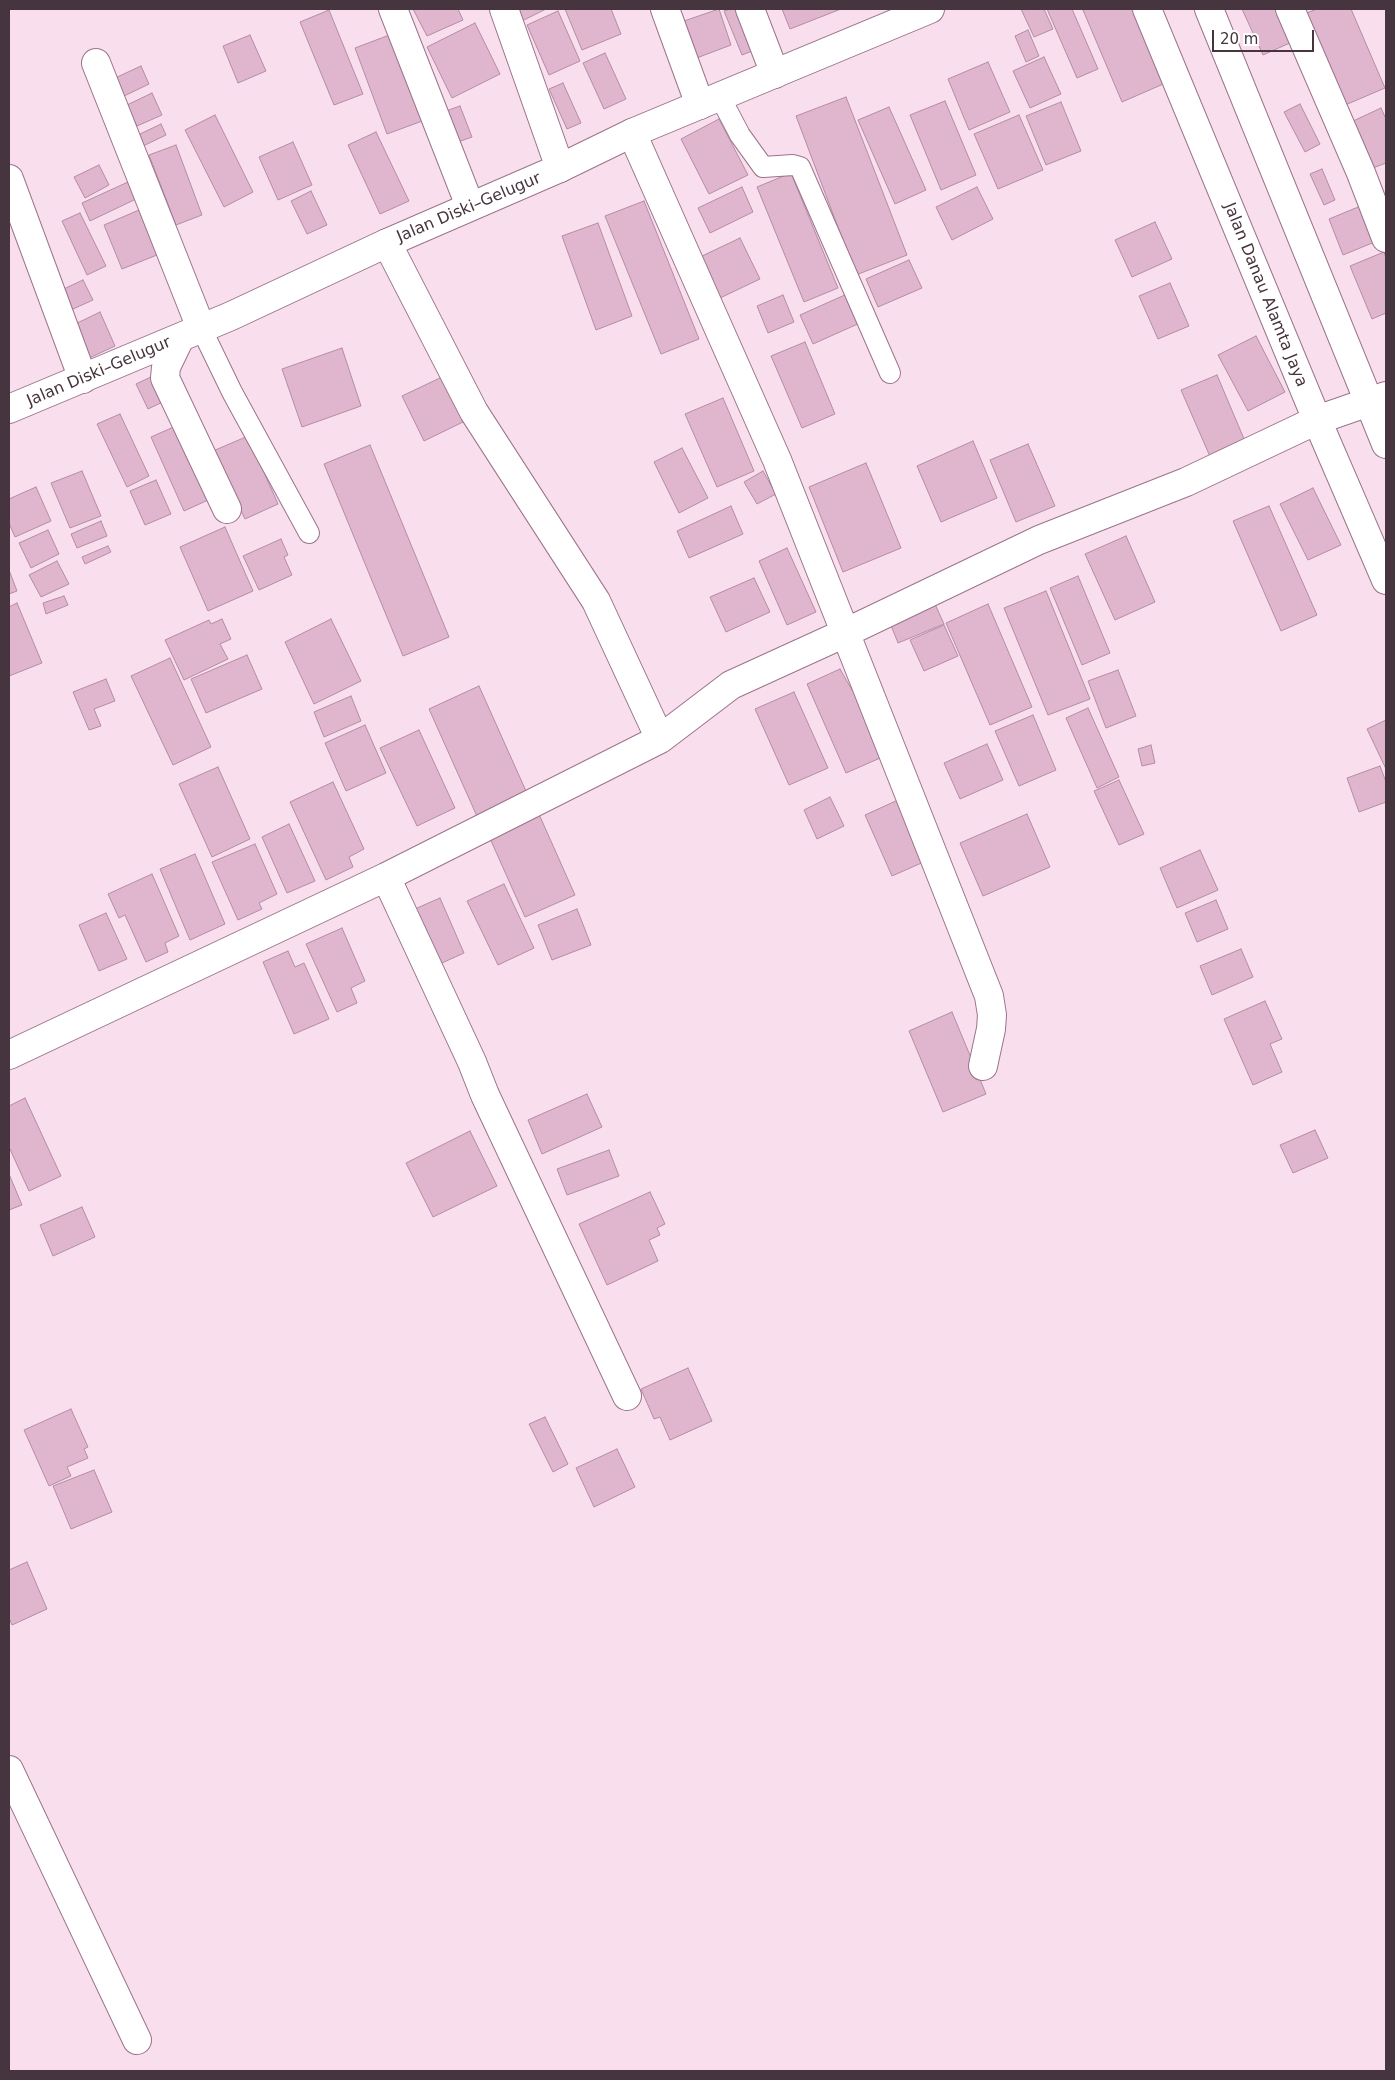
<!DOCTYPE html>
<meta charset="utf-8">
<style>
body{margin:0}
#map{position:relative;width:1395px;height:2080px;overflow:hidden;background:#f9dfee;font-family:"DejaVu Sans",sans-serif}
canvas{display:block}
.frame{position:absolute;inset:0;border:10px solid #46353f;pointer-events:none}
.scale{position:absolute;left:1212px;top:30px;width:102px;height:22px;box-sizing:border-box;border:2px solid #46353f;border-top:0;padding-left:6px;font-size:15px;line-height:18px;white-space:nowrap;color:#46353f;-webkit-text-stroke:4px #fff;paint-order:stroke}
</style>
<div id="map">
<canvas width="1395" height="2080"></canvas>
<div class="frame"></div>
<div class="scale">20 m</div>
</div>
<script>
const context = document.querySelector('canvas').getContext('2d');
context.lineJoin = 'round';
function fillPath(path, color) { context.fillStyle = color; context.fill(path, 'evenodd'); }
const poly = rows => new Path2D(rows.map(r => 'M' + r).join(''));
function stroke(path, color, width, dash) { context.strokeStyle = color; context.lineWidth = width; context.lineCap = dash ? 'butt' : 'round'; context.setLineDash(dash || []); context.stroke(path); }
function write(font, color, halo, rows, align = 'center') {
  context.font = font + ' "DejaVu Sans",sans-serif'; context.lineWidth = 4; context.setLineDash([]); context.textBaseline = 'middle'; context.strokeStyle = halo; context.fillStyle = color; for (const [text, x, y, turn = 0] of rows) {
    context.save(); context.translate(x, y); context.rotate((+turn || 0) * Math.PI / 180); context.textAlign = isNaN(turn) ? turn : align; if (halo) context.strokeText(text, 0, 0); context.fillText(text, 0, 0); context.restore();
  }
}
const building = poly([
 [413,9,458,9,463,20,427,36,413,9],
 [517,9,546,9,522,21,517,9],
 [565,9,611,9,621,34,582,50,565,9],
 [719,9,731,45,694,59,681,22,719,9],
 [730,9,745,9,760,48,742,55,724,11,730,9],
 [782,9,841,9,790,29,782,9],
 [1021,9,1044,9,1053,29,1034,37,1021,9],
 [1047,9,1072,9,1098,69,1077,78,1047,9],
 [1087,9,1137,9,1168,82,1122,102,1083,10,1087,9],
 [1242,9,1288,9,1301,38,1263,55,1242,9],
 [1317,9,1351,9,1385,88,1343,106,1304,14,1317,9],
 [329,10,363,94,334,105,300,22,329,10],
 [558,11,580,61,549,75,527,25,558,11],
 [475,23,500,74,452,98,427,47,475,23],
 [1028,30,1039,56,1026,62,1015,36,1028,30],
 [392,34,425,120,387,134,355,48,392,34],
 [250,35,266,71,238,83,223,46,250,35],
 [605,53,626,99,604,109,583,63,605,53],
 [1044,57,1061,94,1030,108,1013,71,1044,57],
 [988,62,1010,112,969,130,948,79,988,62],
 [141,66,149,84,122,97,113,79,141,66],
 [563,83,581,123,567,129,549,89,563,83],
 [152,93,162,115,137,126,127,105,152,93],
 [846,97,907,255,856,275,796,116,846,97],
 [945,101,976,175,941,190,910,115,945,101],
 [1061,102,1081,151,1046,165,1026,116,1061,102],
 [1300,104,1320,144,1305,152,1284,112,1300,104],
 [460,106,472,137,458,142,446,111,460,106],
 [889,107,926,190,895,204,858,120,889,107],
 [1381,108,1386,119,1386,163,1373,168,1351,122,1381,108],
 [215,115,253,192,224,207,185,130,215,115],
 [1019,115,1043,170,998,189,974,134,1019,115],
 [719,119,748,175,709,194,681,139,719,119],
 [161,124,166,135,143,146,138,135,161,124],
 [376,132,409,201,380,214,348,145,376,132],
 [293,142,312,185,278,200,259,157,293,142],
 [176,145,202,215,176,225,149,155,176,145],
 [99,165,109,185,85,198,74,177,99,165],
 [1322,169,1335,200,1324,205,1310,174,1322,169],
 [791,173,838,288,804,302,757,187,791,173],
 [128,182,136,199,90,221,82,203,128,182],
 [742,187,753,212,710,233,698,208,742,187],
 [977,187,993,219,952,240,936,207,977,187],
 [311,191,327,225,307,234,291,201,311,191],
 [644,201,699,339,661,354,605,216,644,201],
 [1363,205,1377,241,1343,255,1329,219,1363,205],
 [139,210,157,255,122,269,104,225,139,210],
 [80,213,106,266,87,275,62,221,80,213],
 [1155,222,1172,259,1132,277,1115,240,1155,222],
 [598,223,632,316,596,330,562,236,598,223],
 [740,238,760,279,720,298,700,257,740,238],
 [1384,252,1386,258,1386,313,1372,319,1350,266,1384,252],
 [909,260,922,288,878,307,866,279,909,260],
 [83,280,93,300,62,314,53,294,83,280],
 [1170,283,1189,326,1158,339,1139,296,1170,283],
 [847,294,860,323,813,344,800,315,847,294],
 [783,295,794,322,768,333,757,306,783,295],
 [100,312,115,346,85,360,69,327,100,312],
 [1256,336,1285,392,1248,411,1218,355,1256,336],
 [805,342,835,414,802,428,771,356,805,342],
 [342,348,361,406,302,427,282,369,342,348],
 [157,374,169,399,148,409,136,384,157,374],
 [1217,375,1247,446,1212,461,1181,390,1217,375],
 [442,377,463,422,424,441,402,396,442,377],
 [723,398,754,471,717,487,685,414,723,398],
 [120,414,149,476,127,487,97,424,120,414],
 [185,422,217,496,184,511,151,437,185,422],
 [248,436,278,504,245,519,213,451,248,436],
 [973,441,997,498,941,522,917,466,973,441],
 [1028,444,1055,506,1016,522,990,460,1028,444],
 [370,445,449,637,403,656,324,464,370,445],
 [682,448,708,498,679,513,654,462,682,448],
 [866,463,901,548,843,572,809,487,866,463],
 [82,471,101,516,70,528,51,483,82,471],
 [763,471,776,494,757,504,744,482,763,471],
 [156,480,171,514,145,525,130,491,156,480],
 [36,487,51,521,15,537,9,523,9,499,36,487],
 [1313,488,1341,545,1308,560,1280,504,1313,488],
 [731,506,743,534,689,558,677,531,731,506],
 [1269,506,1317,615,1281,631,1233,521,1269,506],
 [101,521,107,536,77,548,71,534,101,521],
 [225,527,253,591,208,611,180,547,225,527],
 [48,530,59,554,31,568,19,543,48,530],
 [1126,536,1155,602,1115,620,1085,554,1126,536],
 [281,539,288,555,284,557,292,575,259,590,243,556,281,539],
 [108,546,111,552,85,564,82,557,108,546],
 [787,548,816,612,787,625,759,561,787,548],
 [57,561,69,584,41,597,29,575,57,561],
 [9,570,17,591,9,594,9,570],
 [1078,576,1110,653,1082,665,1050,588,1078,576],
 [754,578,770,612,726,632,710,597,754,578],
 [1046,591,1090,699,1048,715,1004,608,1046,591],
 [64,596,68,605,46,614,43,603,64,596],
 [17,603,42,663,9,676,9,607,17,603],
 [935,604,944,624,898,643,890,623,935,604],
 [988,604,1032,707,990,725,946,623,988,604],
 [222,619,231,639,220,644,228,659,184,680,165,640,209,620,211,624,222,619],
 [331,619,361,681,314,704,285,642,331,619],
 [944,625,958,656,924,671,910,640,944,625],
 [247,655,262,689,206,713,191,679,247,655],
 [170,658,211,747,173,765,131,676,170,658],
 [840,669,852,690,858,688,887,755,846,773,807,684,840,669],
 [1118,670,1136,716,1106,728,1088,681,1118,670],
 [106,679,115,701,94,709,101,726,89,730,73,692,106,679],
 [479,686,530,800,480,823,429,709,479,686],
 [794,692,828,768,789,785,755,709,794,692],
 [351,696,361,721,324,737,314,712,351,696],
 [1088,708,1119,777,1097,788,1066,718,1088,708],
 [1033,715,1056,770,1019,786,995,731,1033,715],
 [1386,720,1386,769,1367,729,1386,720],
 [365,725,386,773,346,791,325,743,365,725],
 [419,730,455,808,417,826,380,748,419,730],
 [987,744,1003,780,960,799,944,763,987,744],
 [1151,745,1155,763,1142,766,1138,749,1151,745],
 [1380,766,1386,782,1386,802,1359,812,1347,778,1380,766],
 [218,767,250,839,212,857,179,784,218,767],
 [1119,780,1144,834,1119,845,1094,791,1119,780],
 [333,782,364,849,349,857,353,867,326,880,290,802,333,782],
 [830,797,844,826,817,839,804,810,830,797],
 [898,800,926,861,892,876,865,815,898,800],
 [538,812,575,895,525,917,488,834,538,812],
 [1027,814,1050,867,983,896,960,843,1027,814],
 [289,824,315,881,287,893,262,837,289,824],
 [255,844,277,894,259,903,262,909,238,920,212,862,255,844],
 [1200,850,1218,890,1177,908,1160,868,1200,850],
 [195,854,225,924,190,940,160,869,195,854],
 [152,874,179,936,165,943,168,952,146,962,125,915,119,918,108,894,152,874],
 [504,884,534,948,498,965,467,901,504,884],
 [440,898,464,953,433,967,408,912,440,898],
 [1216,900,1228,929,1197,942,1185,913,1216,900],
 [577,909,591,945,552,960,538,925,577,909],
 [106,913,127,959,99,971,79,925,106,913],
 [342,928,365,981,351,988,357,1003,337,1012,306,944,342,928],
 [1241,949,1253,977,1212,995,1200,966,1241,949],
 [288,951,295,967,304,963,329,1019,294,1034,263,962,288,951],
 [1265,1001,1282,1039,1270,1044,1282,1072,1253,1085,1224,1019,1265,1001],
 [952,1012,986,1094,943,1112,909,1031,952,1012],
 [587,1094,602,1127,542,1154,528,1120,587,1094],
 [25,1098,61,1176,29,1191,9,1147,9,1106,25,1098],
 [1315,1130,1328,1158,1293,1173,1280,1145,1315,1130],
 [470,1131,497,1186,433,1217,406,1163,470,1131],
 [609,1150,619,1176,567,1195,557,1169,609,1150],
 [9,1174,22,1205,9,1210,9,1174],
 [650,1192,665,1224,657,1228,660,1235,649,1240,658,1261,607,1285,579,1224,650,1192],
 [82,1207,95,1237,53,1256,40,1225,82,1207],
 [688,1368,712,1421,670,1440,660,1417,654,1419,641,1389,688,1368],
 [71,1409,88,1447,84,1449,88,1458,67,1467,71,1476,49,1486,24,1430,71,1409],
 [545,1417,568,1464,553,1472,529,1424,545,1417],
 [617,1449,635,1487,594,1507,576,1468,617,1449],
 [94,1470,112,1512,71,1529,53,1486,94,1470],
 [27,1562,47,1609,12,1625,9,1618,9,1570,27,1562]
]);
fillPath(building, '#e0b5ce');
stroke(building, '#b48ca4', 1);
const lane = poly([
 [720,97,740,135,763,167,793,165,800,167,890,373],
 [201,328,232,392,309,533]
]);
const street = poly([
 [393,9,470,206],
 [504,9,560,168],
 [665,9,700,105],
 [750,9,775,74],
 [1147,9,1317,420,1386,580],
 [1209,9,1386,444],
 [1290,9,1361,173,1386,238],
 [96,63,201,328],
 [632,133,777,460,989,996,992,1015,991,1029,983,1066],
 [9,179,83,379],
 [387,243,474,412,596,601,660,739],
 [180,338,166,367,165,378,227,509],
 [386,877,472,1062,485,1095,627,1396],
 [9,1055,386,877,660,739,731,685,845,633,1039,540,1186,482,1317,420,1386,396],
 [9,1770,137,2040]
]);
const secondary = poly([
 [9,409,231,316,387,243,560,168,632,133,930,9]
]);
stroke(lane, '#9b738b', 22);
stroke(street, '#9b738b', 30);
stroke(secondary, '#9b738b', 30);
stroke(lane, '#fff', 20);
stroke(street, '#fff', 28);
stroke(secondary, '#fff', 28);
write('16px', '#46353f', '#fff', [
 ["Jalan Diski–Gelugur",469,208,-23],
 ["Jalan Danau Alamta Jaya",1265,295,68],
 ["Jalan Diski–Gelugur",99,372,-23]
]);
</script>
